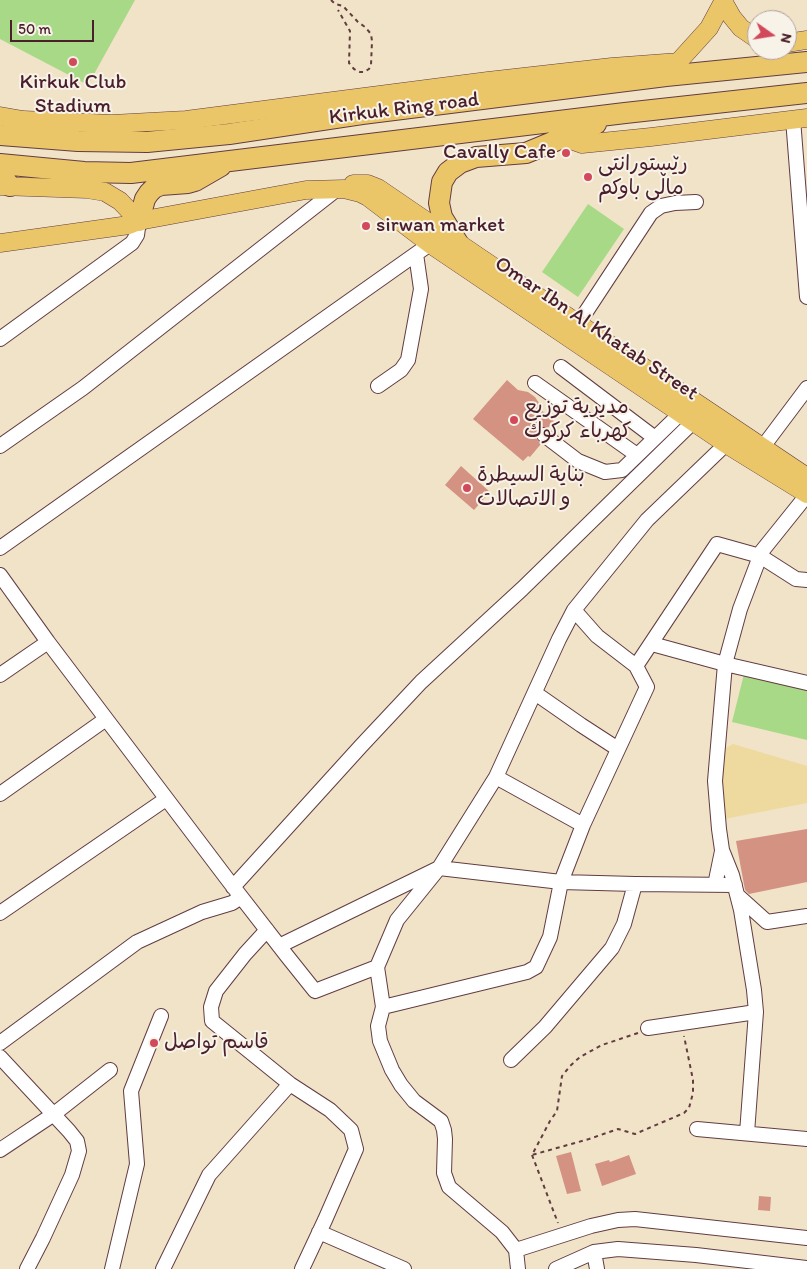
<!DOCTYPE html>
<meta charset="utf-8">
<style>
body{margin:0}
#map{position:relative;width:807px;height:1269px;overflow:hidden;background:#f0e3c7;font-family:Itim,sans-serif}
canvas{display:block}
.north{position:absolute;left:747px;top:10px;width:50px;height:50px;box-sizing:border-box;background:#f7f3e8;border:1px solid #b29e9c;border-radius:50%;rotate:103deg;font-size:14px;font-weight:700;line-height:20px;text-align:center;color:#4a1f2b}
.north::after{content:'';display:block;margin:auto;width:18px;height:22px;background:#d1495b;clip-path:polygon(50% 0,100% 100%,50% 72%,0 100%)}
.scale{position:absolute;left:10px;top:20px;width:84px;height:22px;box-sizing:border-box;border:2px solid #4a1f2b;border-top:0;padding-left:6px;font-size:15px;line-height:18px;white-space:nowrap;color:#4a1f2b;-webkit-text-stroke:4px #f7f3e8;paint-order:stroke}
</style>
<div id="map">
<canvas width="807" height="1269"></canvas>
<div class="north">N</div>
<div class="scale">50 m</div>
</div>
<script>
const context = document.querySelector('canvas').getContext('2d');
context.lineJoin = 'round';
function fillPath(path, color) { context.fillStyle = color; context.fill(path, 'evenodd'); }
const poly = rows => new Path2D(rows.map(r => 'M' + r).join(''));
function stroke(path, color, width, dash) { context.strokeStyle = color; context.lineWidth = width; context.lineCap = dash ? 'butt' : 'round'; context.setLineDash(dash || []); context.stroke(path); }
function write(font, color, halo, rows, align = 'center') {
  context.font = font + ' Itim,"Playpen Sans Arabic",sans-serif'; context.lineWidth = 4; context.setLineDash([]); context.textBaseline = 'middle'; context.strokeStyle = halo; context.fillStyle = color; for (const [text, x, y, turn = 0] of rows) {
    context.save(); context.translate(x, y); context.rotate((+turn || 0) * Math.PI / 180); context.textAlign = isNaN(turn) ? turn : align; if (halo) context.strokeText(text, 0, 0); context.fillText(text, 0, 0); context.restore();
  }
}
fillPath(poly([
 [0,0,135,0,88,85,0,39],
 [588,204,624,229,578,297,542,272],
 [744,674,807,690,807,740,732,722]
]), '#a7d987');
fillPath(poly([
 [733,744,807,766,807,803,724,819,719,782,722,750]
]), '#eeda9e');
fillPath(poly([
 [507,380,518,390,528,392,535,397,539,403,540,409,554,421,548,428,541,427,537,430,535,434,536,438,541,444,530,457,528,456,523,461,473,419],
 [461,466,490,492,474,510,445,485],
 [807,829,807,882,749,894,745,890,736,841],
 [571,1152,581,1191,567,1194,556,1156],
 [629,1155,636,1174,602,1186,595,1164,609,1160,610,1162],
 [759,1196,771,1197,770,1211,758,1210]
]), '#d49283');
const minor = poly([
 [793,119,807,297],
 [578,324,651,213,661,206,675,203,696,202],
 [0,339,132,243,137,235,139,221],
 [561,367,655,438],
 [535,383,637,455],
 [378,386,401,370,408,360,421,289,416,254],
 [544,435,578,461,605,472,622,470,681,413],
 [0,446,83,388,336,190],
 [762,448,807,388],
 [0,548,430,244],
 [0,575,48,642,228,880,287,956,315,991,377,967],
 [652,644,725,664,807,683],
 [636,666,717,544,760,556,796,579,807,580],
 [0,675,48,642],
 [535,693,581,725,618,749],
 [496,777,583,825],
 [0,794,106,719],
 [715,885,722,851],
 [233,887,361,746,421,682,522,589,694,421],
 [737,895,767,922,807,916],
 [0,913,166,799],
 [267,930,245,954,216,991,211,1007,212,1021,290,1084,330,1110,351,1130,356,1149,325,1220,302,1269],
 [279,946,439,868,496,777,559,639,574,610,647,520,726,444],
 [383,1007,527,972,536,967,550,937,561,882,583,825,647,687,636,666,597,636,574,610],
 [648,1028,756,1012],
 [0,1043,137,942,202,912,232,903,241,897],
 [0,1057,69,1131,77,1141,79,1151,72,1175,43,1238,27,1269],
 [511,1060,545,1027,612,948,624,924,635,884],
 [697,1129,807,1139],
 [747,1133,756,1012,754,990,741,910,732,875,722,850,719,829,715,781,725,664,740,609,762,551,807,495],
 [0,1150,54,1114,110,1070],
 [319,1232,404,1269],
 [516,1250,591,1226,618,1220,635,1219,807,1238],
 [594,1252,597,1269],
 [112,1269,137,1164,131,1091,161,1016],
 [163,1269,209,1175,290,1084],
 [518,1269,516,1250,502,1232,449,1187,444,1173,445,1139,444,1130,441,1121,414,1101,401,1085,392,1070,380,1041,378,1026,383,1007,377,967,397,920,439,868,561,882,635,884,735,885],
 [556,1269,594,1252,618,1249,696,1255,807,1268]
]);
const major = poly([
 [723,1,732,17,741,28,757,39],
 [787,43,807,40],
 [768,50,783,65],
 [671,70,709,28,724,0],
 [0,116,23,120,112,124,186,120,488,81,612,67,679,62],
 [562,137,582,144,651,137,807,118],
 [353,184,368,184,378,188,479,257,807,477],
 [0,186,87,189,105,192,120,201,139,221],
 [0,243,129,225,139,221,306,190,344,189,360,193,368,197,430,244,470,271,726,444,807,494]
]);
const highway = poly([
 [0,135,78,141,147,142,229,134,362,114,666,76,807,62],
 [0,164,84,172,131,173,625,113,807,93],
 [0,174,10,186],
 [139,221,145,199,149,193,154,188,161,185,188,183,195,181,221,166],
 [458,243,442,217,439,203,442,182,448,172,460,163,476,157,526,153,596,124]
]);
stroke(minor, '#633c42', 16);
stroke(major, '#633c42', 19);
stroke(highway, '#633c42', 22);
stroke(poly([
 [331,0,335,4,343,6,358,22,365,27,371,34,372,41,371,65,369,69,364,72,360,72,354,69,349,63,350,31,338,10],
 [638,1033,602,1045,580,1057,570,1066,562,1076,557,1111,550,1121,532,1155,589,1139,618,1129,635,1134,684,1113,689,1108,693,1093,693,1080,684,1036],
 [532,1155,558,1223]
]), '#633c42', 2, [4, 4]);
stroke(minor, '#fff', 14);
stroke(major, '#ebc669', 18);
stroke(highway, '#ebc669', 20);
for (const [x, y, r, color] of [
 [73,62,5,"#d1495b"],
 [566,153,5,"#d1495b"],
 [588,177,5,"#d1495b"],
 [366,226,5,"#d1495b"],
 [514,420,5,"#d1495b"],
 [467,488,5,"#d1495b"],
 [154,1043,5,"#d1495b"]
]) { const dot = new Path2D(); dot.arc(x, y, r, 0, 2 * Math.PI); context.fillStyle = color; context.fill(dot); stroke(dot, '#f7f3e8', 2); }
write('21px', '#4a1f2b', '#f7f3e8', [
 ["Kirkuk Club",73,83,"center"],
 ["Stadium",73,107,"center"],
 ["Cavally Cafe",556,153,"right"],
 ["رێستورانتی",598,165],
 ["ماڵی باوکم",598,189],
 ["sirwan market",376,226],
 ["مديرية توزيع",524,408],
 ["كهرباء كركوك",524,432],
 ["بناية السيطرة",477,476],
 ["و الاتصالات",477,500],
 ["قاسم تواصل",164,1043]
], 'left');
write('21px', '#4a1f2b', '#f7f3e8', [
 ["Kirkuk Ring road",404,109,-7],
 ["Omar Ibn Al Khatab Street",596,329,34]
]);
</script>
